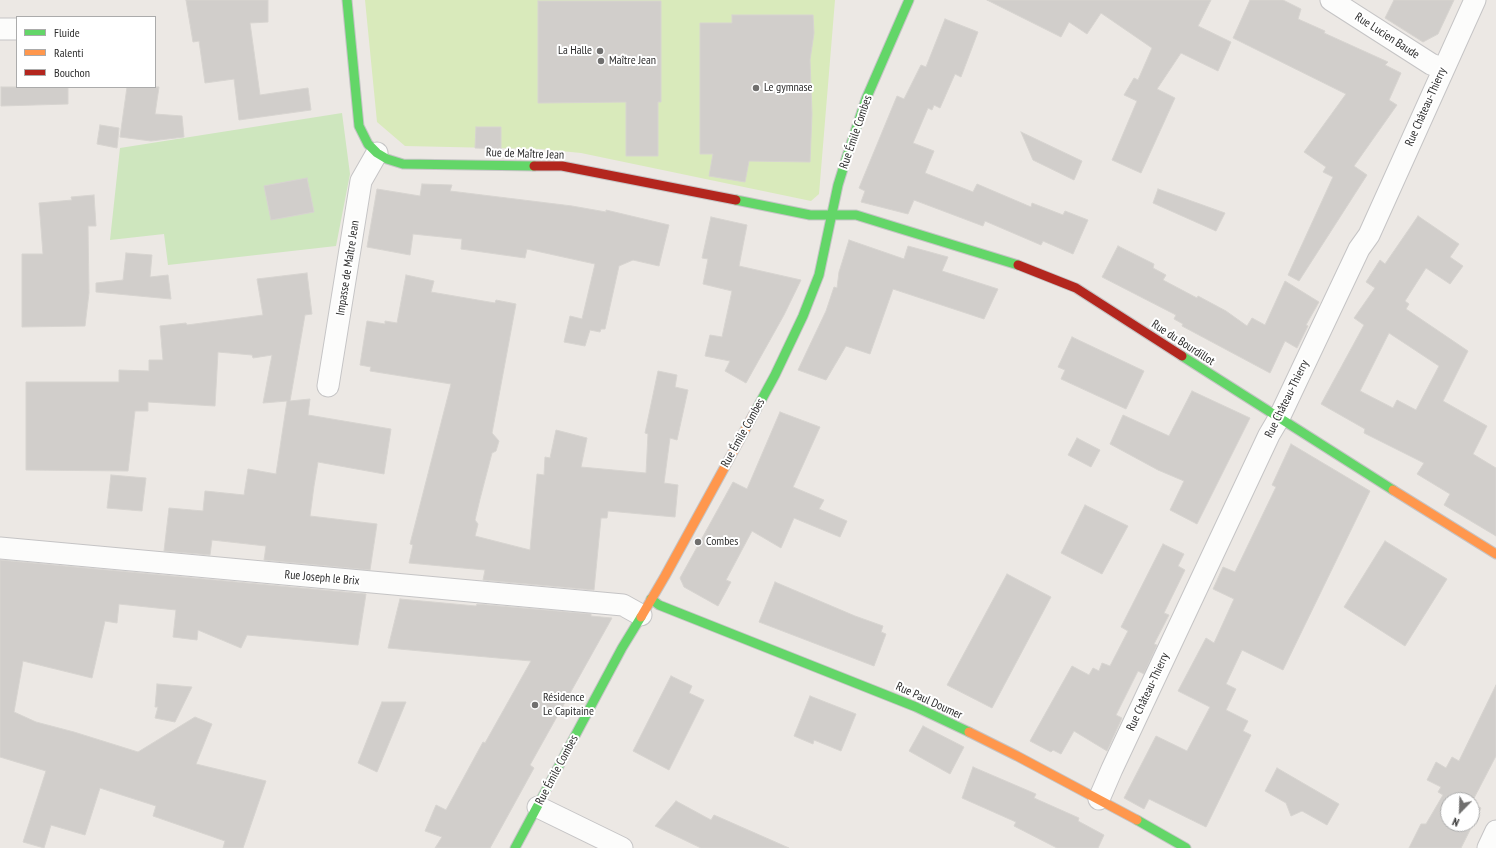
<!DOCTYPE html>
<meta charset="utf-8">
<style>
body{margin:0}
#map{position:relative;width:1496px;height:848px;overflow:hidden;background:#ece8e4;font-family:"PT Sans Narrow",sans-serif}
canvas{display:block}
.legend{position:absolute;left:16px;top:16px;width:140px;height:72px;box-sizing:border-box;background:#fff;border:1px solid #ababab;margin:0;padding:5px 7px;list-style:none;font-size:12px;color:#2e2e2e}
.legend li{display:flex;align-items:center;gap:8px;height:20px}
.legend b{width:20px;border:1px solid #ababab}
.north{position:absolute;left:1440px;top:792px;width:40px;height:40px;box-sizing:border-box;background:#fff;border:1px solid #ababab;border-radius:50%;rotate:203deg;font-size:11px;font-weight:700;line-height:16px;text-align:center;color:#2e2e2e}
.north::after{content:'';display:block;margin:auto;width:14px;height:18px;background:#706f6e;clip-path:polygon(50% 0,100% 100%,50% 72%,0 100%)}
</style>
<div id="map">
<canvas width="1496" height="848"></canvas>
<ul class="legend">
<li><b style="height:5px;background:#63d668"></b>Fluide</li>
<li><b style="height:5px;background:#ff974d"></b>Ralenti</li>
<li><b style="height:5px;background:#b3261e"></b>Bouchon</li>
</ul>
<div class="north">N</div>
</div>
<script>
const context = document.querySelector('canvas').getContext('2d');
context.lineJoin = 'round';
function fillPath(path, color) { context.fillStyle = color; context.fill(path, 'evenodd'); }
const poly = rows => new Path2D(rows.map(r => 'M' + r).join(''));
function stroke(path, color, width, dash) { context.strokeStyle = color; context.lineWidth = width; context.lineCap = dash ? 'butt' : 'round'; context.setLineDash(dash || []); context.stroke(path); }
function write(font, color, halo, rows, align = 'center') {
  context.font = font + ' "PT Sans Narrow",sans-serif'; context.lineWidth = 4; context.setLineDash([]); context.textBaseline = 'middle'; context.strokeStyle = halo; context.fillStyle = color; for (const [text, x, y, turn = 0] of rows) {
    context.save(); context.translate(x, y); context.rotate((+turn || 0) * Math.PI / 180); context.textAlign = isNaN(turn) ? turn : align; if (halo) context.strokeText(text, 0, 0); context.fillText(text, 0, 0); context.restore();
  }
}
fillPath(poly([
 [342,113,350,174,336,246,168,265,164,234,110,240,120,148]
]), '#cee6be');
fillPath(poly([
 [365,0,835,0,819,194,811,201,581,153,540,149,405,146,377,122]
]), '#d9eabb');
const building = poly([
 [186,0,268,0,268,22,250,23,260,95,308,88,311,110,239,120,234,79,205,83,199,41,193,42,186,0],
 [987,0,1211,0,1198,26,1231,42,1218,71,1181,53,1157,89,1175,98,1141,173,1112,160,1137,101,1124,95,1134,78,1138,80,1152,48,1101,13,1087,34,1069,22,1061,37,987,0],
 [1250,0,1283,0,1301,9,1298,19,1325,31,1324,33,1388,62,1385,65,1401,73,1389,100,1397,105,1354,166,1367,175,1299,281,1288,275,1333,177,1323,172,1326,167,1304,152,1346,94,1233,38,1250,0],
 [1394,0,1454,0,1438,34,1423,42,1385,18,1394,0],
 [538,1,661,1,661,102,658,102,658,156,626,156,626,102,538,103,538,1],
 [732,15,813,15,814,33,810,60,812,114,810,162,749,161,745,182,709,176,713,154,700,154,700,23,732,23,732,15],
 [945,19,978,32,961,77,955,74,940,108,934,105,932,110,928,108,913,143,934,151,925,173,973,192,977,184,1031,207,1032,203,1063,215,1065,211,1088,220,1073,254,1043,241,1041,245,985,221,983,226,914,200,908,214,861,202,865,191,859,188,897,96,904,99,921,65,926,67,945,19],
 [1,87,68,87,68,104,1,106,1,87],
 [127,87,159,87,155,114,182,116,184,137,151,141,120,137,127,87],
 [100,125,119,128,117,148,97,144,100,125],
 [476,127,501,127,501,149,475,148,476,127],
 [1021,132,1082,161,1074,180,1033,160,1021,132],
 [307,178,314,212,271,220,264,186,307,178],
 [422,184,452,185,450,191,572,206,606,212,606,210,669,225,659,266,633,260,619,266,605,329,601,329,600,332,590,330,585,346,564,342,570,316,582,319,595,264,527,249,525,258,461,249,462,239,413,234,410,255,367,247,377,189,420,196,422,184],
 [1158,189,1225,213,1216,231,1153,203,1158,189],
 [94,195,96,226,88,226,89,293,85,326,22,327,22,254,43,254,39,203,72,200,71,197,94,195],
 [1418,216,1459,244,1450,257,1463,266,1450,284,1426,268,1405,301,1409,304,1406,309,1468,351,1443,401,1487,426,1473,454,1496,468,1496,536,1444,505,1450,494,1417,474,1424,463,1364,433,1365,429,1321,404,1364,325,1354,318,1375,288,1366,282,1380,260,1385,264,1418,216],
 [1389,333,1439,366,1416,410,1397,400,1393,408,1360,391,1389,333],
 [711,217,747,225,739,266,801,280,784,315,746,383,725,371,730,361,705,356,710,335,722,337,732,291,703,284,708,259,702,258,711,217],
 [849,240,904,259,908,246,948,257,942,271,998,289,984,319,893,289,870,354,846,346,826,380,798,370,826,311,834,287,837,288,839,272,849,240],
 [1118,246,1154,264,1153,268,1166,275,1163,280,1197,298,1198,296,1226,311,1247,326,1252,318,1265,325,1285,281,1319,302,1306,325,1308,326,1297,348,1285,341,1270,373,1182,326,1183,324,1174,319,1176,315,1102,277,1118,246],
 [126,253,152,255,150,277,168,275,171,299,96,292,96,283,123,280,126,253],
 [307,273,312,314,305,315,290,401,310,399,308,415,391,429,384,474,318,462,314,486,310,516,377,524,370,570,264,560,266,546,212,540,210,555,164,551,169,508,203,511,205,491,244,495,248,469,276,474,287,401,263,403,272,355,253,358,252,355,218,352,215,406,148,402,148,411,135,411,128,471,26,470,26,382,119,382,119,370,149,371,149,360,163,360,160,326,186,323,187,325,263,315,257,279,307,273],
 [406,275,434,281,431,292,495,303,496,300,516,304,492,433,499,441,496,451,492,453,480,499,475,520,478,524,475,536,530,550,537,474,544,475,545,457,550,458,556,430,587,438,581,467,646,473,648,434,645,433,658,371,677,375,675,387,688,390,677,440,670,438,664,483,678,485,675,517,608,511,607,518,601,518,594,590,483,580,485,570,409,563,413,545,410,544,451,384,370,371,371,367,360,365,367,321,385,324,385,321,397,323,406,275],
 [1072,337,1144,371,1126,409,1061,379,1065,370,1058,367,1072,337],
 [1192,391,1250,418,1197,524,1170,510,1184,481,1158,470,1110,444,1123,415,1169,436,1192,391],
 [780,412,820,427,793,487,824,500,819,509,847,521,840,537,794,518,781,548,752,531,726,580,731,582,718,606,684,587,680,578,733,482,747,489,780,412],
 [1077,438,1100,450,1091,467,1068,455,1077,438],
 [1291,444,1370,491,1283,670,1242,650,1226,684,1236,689,1226,710,1248,721,1243,731,1251,735,1206,827,1149,799,1144,809,1124,798,1156,736,1187,751,1210,707,1178,691,1206,638,1214,643,1234,599,1213,589,1223,567,1235,572,1276,487,1272,485,1291,444],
 [111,475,146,478,142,511,107,508,111,475],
 [1085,505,1128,526,1102,574,1061,553,1085,505],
 [1385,541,1447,579,1405,646,1344,607,1385,541],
 [1163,544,1184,554,1178,566,1185,570,1164,613,1169,615,1154,644,1157,645,1144,674,1138,671,1116,715,1122,718,1107,751,1074,731,1061,754,1053,750,1051,752,1030,741,1072,666,1089,675,1093,668,1099,671,1102,663,1110,666,1128,631,1121,627,1163,544],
 [0,560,366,594,358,645,247,635,241,648,198,630,197,640,173,637,176,610,119,604,117,623,105,621,92,678,23,661,14,712,36,722,74,732,138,752,195,717,212,724,196,764,266,781,243,848,223,848,225,841,153,816,156,806,100,788,85,835,51,825,44,848,23,842,46,771,0,757,0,560],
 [1007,574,1051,597,992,708,947,685,1007,574],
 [775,582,855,616,883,626,881,632,886,634,874,666,759,622,775,582],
 [400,599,476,606,477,604,591,614,591,616,612,618,530,765,534,768,490,848,435,848,442,837,425,831,436,805,446,810,483,742,485,743,531,661,388,648,400,599],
 [671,676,692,686,689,693,704,700,669,770,633,751,671,676],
 [157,684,192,687,175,722,155,718,158,707,155,707,157,684],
 [1496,685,1496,756,1472,802,1472,800,1448,800,1448,824,1472,824,1472,804,1481,808,1461,848,1409,848,1421,824,1426,824,1443,795,1438,792,1441,787,1427,780,1436,762,1446,768,1452,757,1459,761,1496,685],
 [810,696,856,714,841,751,814,740,813,744,794,736,810,696],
 [382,702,406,702,377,772,358,763,382,702],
 [923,726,964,747,950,774,909,751,923,726],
 [973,767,1036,794,1034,798,1079,818,1078,821,1104,835,1098,848,1057,848,1014,826,1016,822,962,798,973,767],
 [1277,768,1339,804,1327,825,1302,811,1291,816,1286,803,1265,791,1277,768],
 [676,801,711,820,714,815,789,848,701,848,655,826,676,801]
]);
fillPath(building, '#d1cecb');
stroke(building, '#d7d4d0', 1);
const street = poly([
 [1331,0,1431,64,1443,69],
 [0,29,17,29],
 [328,386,361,181,377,153],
 [0,548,623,605,641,615],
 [1099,799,1112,769,1269,435,1279,418,1359,249,1369,235,1475,0],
 [538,807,622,848],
 [1488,848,1496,831]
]);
const fast = poly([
 [347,0,359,126,368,144,377,153,387,159,403,164,534,166],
 [736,200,810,215,856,215,1018,265],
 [1182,356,1393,490],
 [756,410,775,375,803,316,819,275,838,185,847,156,866,99,909,0],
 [651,599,659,605,916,707,969,732],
 [1137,820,1186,848],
 [515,848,622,648,641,617]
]);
const slow = poly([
 [1393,490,1496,554],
 [641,617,665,576,756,410],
 [969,732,1017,756,1137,820]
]);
const jam = poly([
 [534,166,562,166,736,200],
 [1018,265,1076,288,1182,356]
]);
stroke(street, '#c5c4c5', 23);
stroke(fast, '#c5c4c5', 11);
stroke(slow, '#c5c4c5', 11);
stroke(jam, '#c5c4c5', 11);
stroke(street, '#fcfcfb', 21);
stroke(fast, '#63d668', 9);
stroke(slow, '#ff974d', 9);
stroke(jam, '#b3261e', 9);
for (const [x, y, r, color] of [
 [600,51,4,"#706f6e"],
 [601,61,4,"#706f6e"],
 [756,88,4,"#706f6e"],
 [698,542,4,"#706f6e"],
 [535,705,4,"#706f6e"]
]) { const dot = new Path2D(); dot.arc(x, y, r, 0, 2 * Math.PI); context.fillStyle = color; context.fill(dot); stroke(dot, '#fff', 1.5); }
write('12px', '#2e2e2e', '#fff', [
 ["Rue Lucien Baude",1387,36,33],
 ["Rue Château-Thierry",1426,107,-66],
 ["Rue Émile Combes",856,132,-71],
 ["Rue de Maître Jean",525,154,2],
 ["Impasse de Maître Jean",348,268,-81],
 ["Rue du Bourdillot",1183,343,33],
 ["Rue Château-Thierry",1287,399,-64],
 ["Rue Émile Combes",743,433,-61],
 ["Rue Joseph le Brix",322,578,5],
 ["Rue Château-Thierry",1148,692,-65],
 ["Rue Paul Doumer",929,701,25],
 ["Rue Émile Combes",557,770,-62]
]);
write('12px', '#2e2e2e', '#fff', [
 ["La Halle",592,51,"right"],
 ["Maître Jean",609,61],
 ["Le gymnase",764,88],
 ["Combes",706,542],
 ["Résidence",543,698],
 ["Le Capitaine",543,712]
], 'left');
</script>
